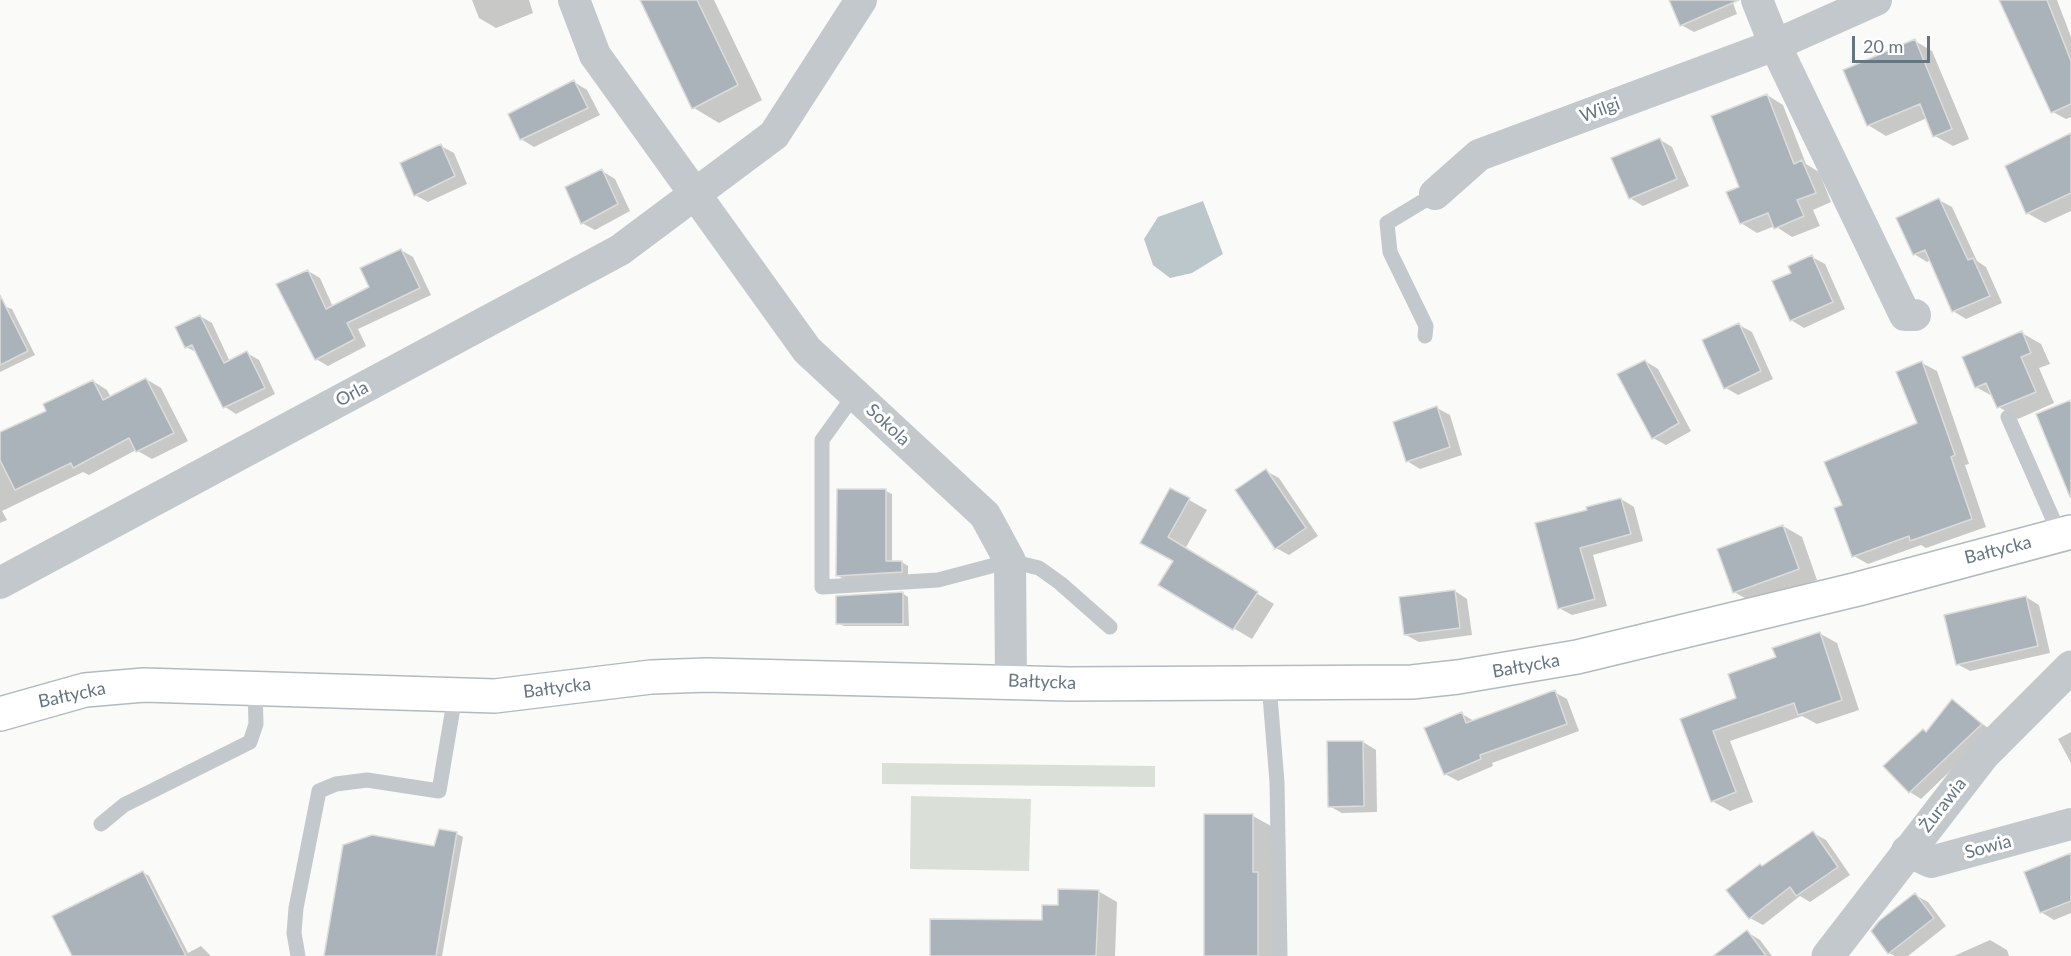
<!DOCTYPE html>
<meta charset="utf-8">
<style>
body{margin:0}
#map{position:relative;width:2071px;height:956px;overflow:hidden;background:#fafaf8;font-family:Lato,sans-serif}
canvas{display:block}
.scale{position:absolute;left:1852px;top:36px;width:78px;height:27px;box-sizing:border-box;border:3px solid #657683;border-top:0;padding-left:8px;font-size:18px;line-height:21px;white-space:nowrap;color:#657683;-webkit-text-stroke:4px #fff;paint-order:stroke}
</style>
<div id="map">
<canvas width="2071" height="956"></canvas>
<div class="scale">20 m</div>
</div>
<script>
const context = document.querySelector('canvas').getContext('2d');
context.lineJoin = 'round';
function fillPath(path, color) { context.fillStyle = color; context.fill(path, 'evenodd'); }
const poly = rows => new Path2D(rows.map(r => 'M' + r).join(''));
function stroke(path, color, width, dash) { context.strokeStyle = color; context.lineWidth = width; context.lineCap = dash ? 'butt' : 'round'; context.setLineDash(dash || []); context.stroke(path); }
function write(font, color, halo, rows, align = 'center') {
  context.font = font + ' Lato,sans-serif'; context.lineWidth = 6; context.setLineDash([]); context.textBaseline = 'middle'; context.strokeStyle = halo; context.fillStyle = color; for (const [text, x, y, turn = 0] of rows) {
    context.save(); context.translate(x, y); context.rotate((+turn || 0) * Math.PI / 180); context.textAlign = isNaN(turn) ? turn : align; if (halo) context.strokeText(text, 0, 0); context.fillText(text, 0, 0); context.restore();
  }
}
fillPath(poly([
 [882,763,1155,766,1155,787,882,784],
 [911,796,1031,799,1029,871,910,869]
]), '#dadfd7');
fillPath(poly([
 [1203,201,1223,254,1192,273,1170,278,1153,265,1144,239,1158,217]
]), '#bbc7cb');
fillPath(poly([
 [472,0,529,0,533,13,496,28,479,18],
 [642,0,714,0,762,100,719,123,694,108],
 [1671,0,1732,0,1737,14,1694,32,1681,25],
 [2000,0,2057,0,2071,37,2071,117,2066,119,2053,112],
 [1915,41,1932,51,1969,139,1953,146,1935,136,1927,118,1886,136,1868,125],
 [574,82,587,90,600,115,534,147,521,139],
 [1767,95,1783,105,1806,164,1819,172,1831,202,1813,210,1820,226,1792,237,1775,226,1757,233,1741,223,1741,188],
 [2071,138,2071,211,2045,223,2027,213],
 [1659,139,1672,147,1689,186,1643,206,1630,198],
 [441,146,454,153,467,184,428,202,415,195],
 [602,171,615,179,630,211,595,230,582,223],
 [1939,200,1952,207,1977,261,1986,267,2002,303,1966,319,1953,311,1931,260,1927,262,1914,254],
 [401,250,413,257,431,295,358,329,366,346,328,366,316,359,308,271,320,278,333,307,371,287],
 [1812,257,1825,264,1845,309,1804,328,1791,320,1793,273],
 [0,305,12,309,35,355,0,372],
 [200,316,212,323,230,362,247,353,259,360,275,394,236,414,225,407,198,353,186,347],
 [1739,325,1752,332,1773,379,1738,395,1726,388],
 [2022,333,2041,344,2050,364,2039,368,2054,403,2018,419,1999,407,1994,397,1976,387],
 [1645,361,1658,369,1691,431,1666,445,1653,438],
 [1922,363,1937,371,1969,464,1965,465,1986,527,1926,548,1921,545,1868,564,1854,556,1844,506,1919,424],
 [146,379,161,388,188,441,152,459,136,450,89,475,83,472,2,511,7,520,0,523,0,434,48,412,93,381,107,390,111,398],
 [1437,408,1450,415,1462,455,1420,469,1407,461],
 [1266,471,1279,478,1318,536,1289,555,1276,548],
 [1171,490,1207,510,1185,549,1274,604,1252,639,1160,585,1174,561,1142,543],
 [886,491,892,494,892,562,902,562,908,566,908,575,844,579,838,576],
 [1621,499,1634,507,1643,541,1593,555,1607,606,1572,615,1559,608,1589,511],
 [1783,526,1802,537,1817,580,1754,603,1734,592],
 [1455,591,1467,599,1472,635,1419,642,1406,635],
 [902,593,908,597,909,626,844,626,838,623],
 [2026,597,2039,605,2050,653,1970,671,1957,664],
 [1819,633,1837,643,1859,710,1817,724,1802,716,1730,741,1753,802,1730,811,1712,801,1682,720,1738,699,1778,658],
 [1554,692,1567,699,1579,731,1492,763,1493,766,1458,781,1445,774,1462,714,1474,721],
 [1952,701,1992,731,1921,799,1910,792,1927,733],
 [2071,732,2071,763,2058,739],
 [1363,742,1376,750,1377,812,1342,813,1329,806],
 [1253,816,1271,826,1276,956,1205,956],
 [1813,833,1826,840,1850,875,1810,902,1800,896,1763,925,1750,918,1763,867],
 [457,834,463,837,442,956,325,956,435,848],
 [2071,854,2071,913,2054,920,2041,912],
 [143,872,149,876,188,953,201,946,211,956,74,956],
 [1098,891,1117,902,1115,956,932,956,1043,921,1059,907],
 [1915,895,1928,902,1946,926,1908,956,1895,956,1889,953],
 [1747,932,1760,940,1772,956,1715,956],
 [1990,940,2007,950,2009,956,1954,956]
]), '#0003');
const building = poly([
 [640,0,697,0,738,85,692,109,640,0],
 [1669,0,1739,0,1680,26,1669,0],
 [1999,0,2047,0,2071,61,2071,104,2051,113,1999,0],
 [1915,39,1952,129,1933,137,1920,104,1867,126,1843,70,1915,39],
 [574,80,588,108,520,140,508,114,574,80],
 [1767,94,1794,164,1802,160,1816,193,1797,200,1804,216,1774,229,1768,213,1740,224,1726,192,1739,187,1711,116,1767,94],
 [2071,133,2071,193,2026,214,2005,166,2071,133],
 [1660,138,1677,179,1629,199,1611,158,1660,138],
 [441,144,455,176,414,196,400,163,441,144],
 [602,169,618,204,581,224,565,187,602,169],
 [1939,198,1968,260,1973,258,1990,296,1952,312,1925,250,1913,255,1896,218,1939,198],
 [401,249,420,288,347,323,355,339,315,360,276,284,308,270,326,309,369,287,360,268,401,249],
 [1812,255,1833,302,1790,321,1772,281,1791,273,1788,266,1812,255],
 [0,295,28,351,0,365,0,295],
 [200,315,224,363,247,351,265,388,223,408,192,345,185,348,175,327,200,315],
 [1739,323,1761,371,1724,389,1702,340,1739,323],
 [2022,331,2031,353,2021,357,2036,392,1997,408,1986,383,1975,388,1962,357,2022,331],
 [1645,360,1679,423,1652,439,1617,374,1645,360],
 [1922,361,1955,455,1951,457,1972,519,1910,541,1909,536,1852,557,1834,508,1842,505,1824,462,1917,423,1896,372,1922,361],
 [146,378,174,433,136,452,129,438,73,468,71,463,15,490,0,460,0,432,46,411,43,404,93,380,103,400,146,378],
 [2071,400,2071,497,2070,497,2036,414,2071,400],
 [1437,406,1450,447,1406,462,1393,422,1437,406],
 [1266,469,1306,528,1275,549,1235,490,1266,469],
 [1170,488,1190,498,1168,537,1258,592,1233,630,1158,585,1173,561,1140,543,1170,488],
 [837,489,886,489,886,561,902,561,902,572,836,576,837,489],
 [1621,498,1631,534,1580,548,1595,599,1558,609,1535,523,1587,510,1586,507,1621,498],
 [1783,525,1799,569,1733,593,1717,549,1783,525],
 [1455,590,1460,628,1404,635,1399,597,1455,590],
 [903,592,903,624,836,624,836,596,903,592],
 [2026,596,2038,646,1956,665,1944,615,2026,596],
 [1820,632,1842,700,1798,715,1794,703,1713,731,1736,792,1711,802,1680,719,1736,698,1728,674,1776,657,1772,648,1820,632],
 [1555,690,1567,724,1480,755,1481,759,1444,775,1424,728,1462,712,1466,723,1555,690],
 [1952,699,1982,724,1909,793,1883,766,1923,729,1926,732,1952,699],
 [1327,741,1363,741,1364,806,1328,807,1327,741],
 [1204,814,1253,814,1253,872,1258,872,1258,956,1204,956,1204,814],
 [439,829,457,832,436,956,324,956,343,845,372,835,434,846,439,829],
 [1813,831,1838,867,1796,896,1790,887,1749,919,1726,890,1760,864,1762,866,1813,831],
 [2071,853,2071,901,2040,913,2024,872,2071,853],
 [143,871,186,956,72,956,52,916,143,871],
 [1058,889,1099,890,1096,956,930,956,930,919,1042,920,1042,905,1058,905,1058,889],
 [1915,893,1934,918,1888,954,1871,931,1879,921,1915,893],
 [1747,930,1766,956,1713,956,1747,930]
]);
fillPath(building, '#aab3b9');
stroke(building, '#dcdcda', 1.5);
const secondary = poly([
 [0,714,85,690,144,685,495,696,651,677,707,675,1070,684,1412,682,1458,677,1577,657,1858,589,2071,532]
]);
stroke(secondary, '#b3babf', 36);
stroke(poly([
 [1425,336,1426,326,1390,252,1387,223,1435,194],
 [855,394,822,440,822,587,938,580,1010,561,1039,568,1060,583,1110,627],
 [2008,417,2060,535],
 [1269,684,1277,782,1280,956],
 [101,824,124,805,250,742,256,724,255,689],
 [298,956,294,933,296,908,319,791,336,784,367,780,439,791,455,696]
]), '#c3c8cc', 15);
stroke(poly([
 [574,0,595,55,807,350,985,515,1010,561,1011,681],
 [1757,0,1775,45,1905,315,1915,315],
 [1435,194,1479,155,1775,45,1876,0],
 [0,583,620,250,774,135,861,0],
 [1907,851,1931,862,2071,824]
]), '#c3c8cc', 32);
stroke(poly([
 [1828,956,1984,754,2071,667]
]), '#c3c8cc', 33);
stroke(secondary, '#fff', 33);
write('18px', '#657683', '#fff', [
 ["Wilgi",1600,110,-20],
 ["Orla",352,394,-28],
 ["Sokola",888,425,43],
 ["Bałtycka",1998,550,-14],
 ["Bałtycka",1526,666,-10],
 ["Bałtycka",1042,682,2],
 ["Bałtycka",557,688,-7],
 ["Bałtycka",72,695,-12],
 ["Żurawia",1943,805,-52],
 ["Sowia",1988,847,-15]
]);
</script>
